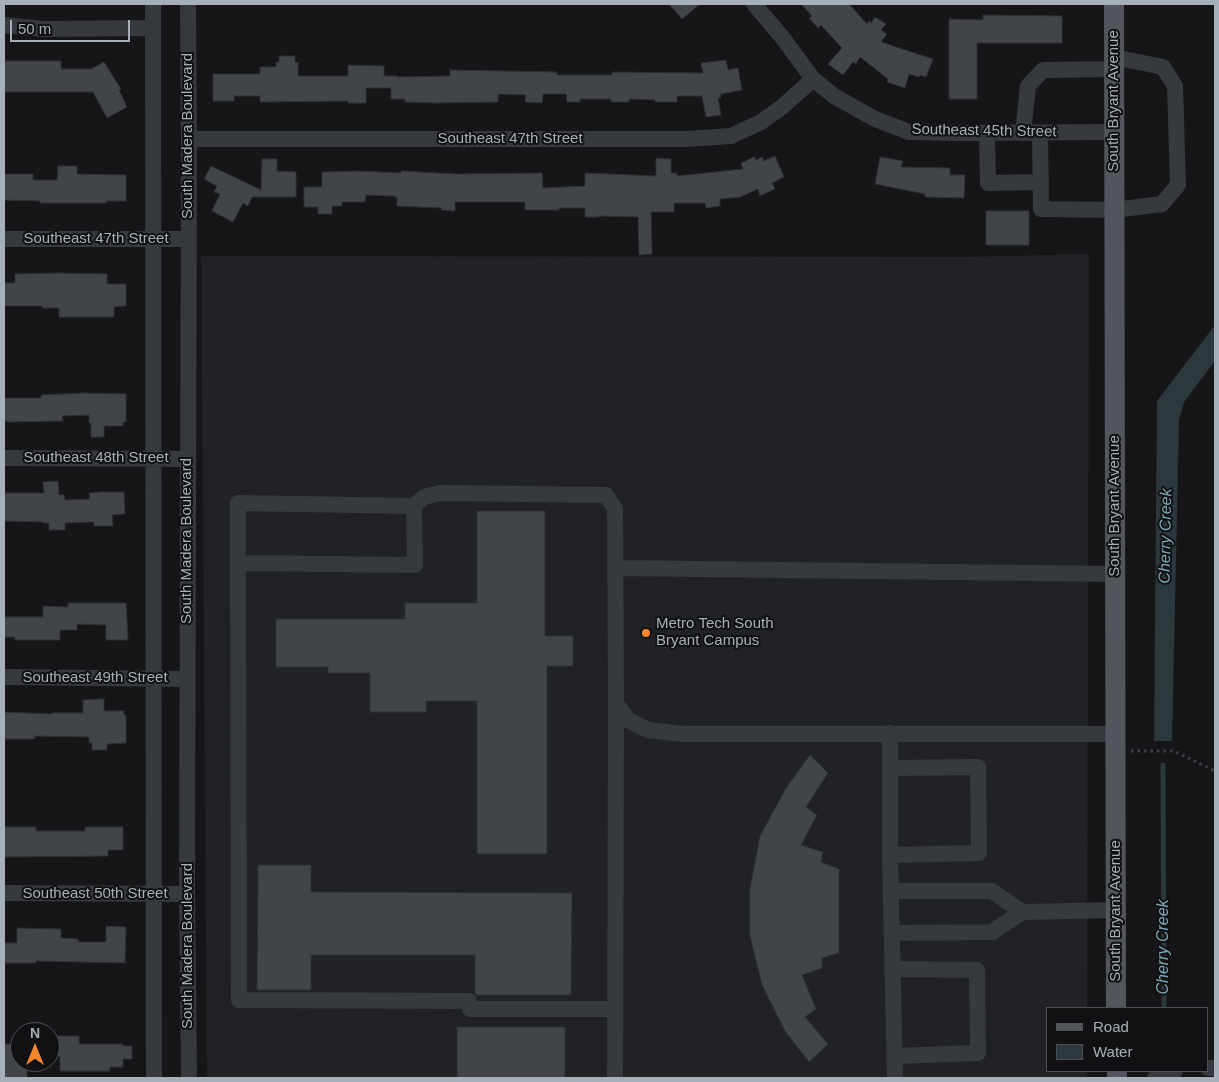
<!DOCTYPE html>
<style>
body{margin:0}
#map{position:relative;width:1219px;height:1082px;overflow:hidden;background:#161618;font-family:Arial,sans-serif}
canvas{display:block}
.frame{position:absolute;inset:0;border:5px solid #a7b0b8;pointer-events:none}
.legend{position:absolute;left:1046px;top:1007px;width:162px;height:65px;box-sizing:border-box;background:#111113;border:1px solid #4d5155;margin:0;padding:6px 9px;list-style:none;font-size:15px;color:#a7b0b8}
.legend li{display:flex;align-items:center;gap:10px;height:25px}
.legend b{width:25px;border:1px solid #4d5155}
.north{position:absolute;left:10px;top:1022px;width:50px;height:50px;box-sizing:border-box;background:#111113;border:1px solid #4d5155;border-radius:50%;rotate:0deg;font-size:14px;font-weight:700;line-height:20px;text-align:center;color:#a7b0b8}
.north::after{content:'';display:block;margin:auto;width:18px;height:22px;background:#f7872e;clip-path:polygon(50% 0,100% 100%,50% 72%,0 100%)}
.scale{position:absolute;left:10px;top:20px;width:120px;height:22px;box-sizing:border-box;border:2px solid #a7b0b8;border-top:0;padding-left:6px;font-size:15px;line-height:18px;white-space:nowrap;color:#a7b0b8;-webkit-text-stroke:4px #111113;paint-order:stroke}
</style>
<div id="map">
<canvas width="1219" height="1082"></canvas>
<div class="frame"></div>
<ul class="legend">
<li><b style="height:6px;background:#52565c"></b>Road</li>
<li><b style="height:14px;background:#2b383c"></b>Water</li>
</ul>
<div class="north">N</div>
<div class="scale">50 m</div>
</div>
<script>
const context = document.querySelector('canvas').getContext('2d');
context.lineJoin = 'round';
function fillPath(path, color) { context.fillStyle = color; context.fill(path, 'evenodd'); }
const poly = rows => new Path2D(rows.map(r => 'M' + r).join(''));
function stroke(path, color, width, dash) { context.strokeStyle = color; context.lineWidth = width; context.lineCap = dash ? 'butt' : 'round'; context.setLineDash(dash || []); context.stroke(path); }
function write(font, color, halo, rows, align = 'center') {
  context.font = font + ' Arial,sans-serif'; context.lineWidth = 4; context.setLineDash([]); context.textBaseline = 'middle'; context.strokeStyle = halo; context.fillStyle = color; for (const [text, x, y, turn = 0] of rows) {
    context.save(); context.translate(x, y); context.rotate((+turn || 0) * Math.PI / 180); context.textAlign = isNaN(turn) ? turn : align; if (halo) context.strokeText(text, 0, 0); context.fillText(text, 0, 0); context.restore();
  }
}
fillPath(poly([
 [1089,254,1087,1008,1048,1008,1048,1071,1087,1071,1087,1078,207,1078,201,256,965,257]
]), '#212225');
fillPath(poly([
 [1215,325,1215,361,1184,402,1179,420,1172,741,1154,741,1157,401]
]), '#2b383c');
stroke(poly([
 [1163,765,1164,1008]
]), '#2b383c', 5);
const building = poly([
 [669,4,700,4,682,19,669,4],
 [801,4,849,4,867,24,869,21,871,23,875,17,886,24,881,30,887,34,881,42,933,59,926,77,920,75,919,77,909,74,905,88,887,82,888,79,860,57,856,64,853,62,843,75,828,64,842,48,821,25,818,28,809,18,812,16,801,4],
 [983,15,1062,16,1062,43,977,43,977,99,949,99,949,19,983,20,983,15],
 [279,56,295,56,295,62,298,63,298,76,348,76,348,65,384,66,384,76,397,76,397,77,450,76,450,70,557,72,557,75,612,75,612,72,703,73,701,63,726,60,728,70,738,68,742,90,720,94,721,98,718,98,721,115,706,117,702,96,677,96,677,102,655,102,655,100,629,99,629,102,611,102,611,99,580,99,580,102,567,102,566,94,543,94,542,103,525,102,526,95,498,94,498,102,436,103,405,102,405,99,391,99,391,88,366,88,366,103,348,103,348,101,260,102,260,96,234,96,234,101,213,101,213,74,260,74,260,67,276,67,276,62,279,62,279,56],
 [4,61,61,61,61,69,91,69,104,62,121,89,119,90,127,107,107,118,93,92,4,92,4,61],
 [775,156,784,177,772,183,775,189,760,196,758,189,740,197,720,199,720,206,706,208,705,203,674,203,674,212,651,212,652,254,639,255,638,217,599,216,599,217,585,217,585,208,559,208,559,210,525,210,525,202,455,202,455,211,441,210,442,208,397,206,397,197,393,196,366,195,365,202,342,202,342,206,332,206,332,214,318,214,318,207,304,207,304,187,322,187,322,172,358,171,401,173,401,171,456,174,542,173,543,188,585,186,585,173,656,176,656,158,671,159,671,173,677,173,677,176,743,169,741,163,754,157,756,160,762,157,764,161,775,156],
 [880,157,903,161,901,167,950,168,950,175,965,175,964,198,925,197,925,194,875,184,880,157],
 [262,159,277,159,277,171,296,172,296,197,252,197,248,206,243,203,233,222,212,211,220,194,214,192,217,186,204,179,211,166,261,190,262,159],
 [58,166,77,166,77,174,126,175,126,201,106,201,106,203,40,203,40,201,4,200,4,174,33,174,33,180,57,180,58,166],
 [986,211,1029,211,1029,245,986,245,986,211],
 [57,273,107,274,107,284,126,284,126,306,114,307,114,317,59,317,59,308,42,308,42,306,4,306,4,283,15,283,15,274,57,273],
 [85,393,126,394,126,422,123,422,123,426,104,426,104,437,91,437,91,423,89,423,89,415,62,416,63,421,8,422,8,421,4,421,4,398,41,398,41,395,85,393],
 [58,481,59,495,64,495,65,500,90,499,89,493,100,492,124,492,125,514,112,515,113,526,94,526,94,522,65,523,65,530,49,530,49,523,43,523,43,522,4,521,4,493,44,493,43,482,58,481],
 [477,511,545,511,545,636,573,636,573,666,547,666,547,854,477,854,477,701,426,701,426,712,370,712,370,673,328,673,328,667,276,667,276,619,405,619,405,603,477,603,477,511],
 [68,603,126,603,128,640,106,640,106,625,77,624,77,630,60,630,60,640,15,640,15,637,4,637,4,617,43,617,43,606,68,607,68,603],
 [104,699,104,711,124,711,124,715,126,715,126,743,107,744,107,750,92,750,92,743,89,743,89,737,35,736,35,739,4,739,4,712,52,714,52,713,83,713,83,700,104,699],
 [810,755,828,773,806,807,817,815,801,845,823,852,821,862,839,869,839,953,822,958,822,968,802,975,816,1009,805,1017,828,1044,809,1062,785,1031,762,985,750,936,750,888,760,836,786,788,810,755],
 [4,827,36,827,36,831,85,831,85,827,123,827,123,850,108,850,108,856,4,857,4,827],
 [258,865,311,865,311,892,572,893,571,995,477,995,475,993,475,955,311,955,311,990,257,990,258,865],
 [106,926,126,927,125,963,36,961,36,963,4,963,4,943,17,943,17,928,61,929,61,938,78,939,78,942,106,942,106,926],
 [457,1027,565,1027,565,1078,457,1078,457,1027],
 [50,1036,79,1036,79,1044,123,1044,123,1046,132,1046,132,1059,123,1059,123,1067,110,1067,110,1071,60,1071,60,1056,50,1056,50,1036],
 [4,1044,20,1044,20,1062,27,1062,27,1078,4,1078,4,1044]
]);
fillPath(building, '#414448');
stroke(building, '#2f3034', 1);
stroke(poly([
 [1131,751,1174,751,1215,771]
]), '#3c4044', 3, [2.5, 4]);
stroke(poly([
 [153,4,154,1078],
 [188,4,189,139,187,894,189,1078],
 [754,4,782,37,813,79,834,96,875,119,909,132,955,133,1114,132],
 [4,25,44,29,153,28],
 [987,133,988,183,1041,182],
 [1023,133,1028,86,1043,70,1114,69],
 [1040,133,1041,209,1114,210,1162,204,1178,185,1175,86,1163,67,1114,57],
 [189,139,687,139,731,136,761,122,782,107,813,79],
 [4,239,188,239],
 [4,458,187,459],
 [238,563,238,503,414,506],
 [615,568,1115,574],
 [4,677,187,679],
 [616,703,628,720,648,730,683,734,1115,734],
 [890,733,890,855,895,1078],
 [890,855,979,853,978,767,890,768],
 [891,891,992,891,1022,912],
 [4,893,187,894],
 [892,933,992,932,1022,912,1116,910],
 [892,969,977,970,978,1053,894,1056],
 [1208,1068,1215,1068],
 [615,1078,616,703,615,509,606,495,440,493,424,497,414,506,415,565,238,563,239,1000,469,1001,470,1009,615,1009],
 [1155,1078,1175,1071]
]), '#36393d', 16);
stroke(poly([
 [1114,4,1116,1008],
 [1117,1071,1117,1078]
]), '#52565c', 20);
for (const [x, y, r, color] of [
 [646,633,5,"#f7872e"]
]) { const dot = new Path2D(); dot.arc(x, y, r, 0, 2 * Math.PI); context.fillStyle = color; context.fill(dot); stroke(dot, '#111113', 2); }
write('15px', '#a7b0b8', '#111113', [
 ["South Bryant Avenue",1114,101,-90],
 ["Southeast 45th Street",984,131,1],
 ["South Madera Boulevard",188,136,-90],
 ["Southeast 47th Street",510,139],
 ["Southeast 47th Street",96,239],
 ["Southeast 48th Street",96,458],
 ["South Bryant Avenue",1115,506,-90],
 ["South Madera Boulevard",187,541,-90],
 ["Southeast 49th Street",95,678],
 ["Southeast 50th Street",95,894],
 ["South Bryant Avenue",1116,911,-90],
 ["South Madera Boulevard",188,946,-90]
]);
write('15px', '#a7b0b8', '#111113', [
 ["Metro Tech South",656,624],
 ["Bryant Campus",656,641]
], 'left');
write('italic 16px', '#7da7b4', '#111113', [
 ["Cherry Creek",1166,536,-89],
 ["Cherry Creek",1164,947,-90]
]);
</script>
